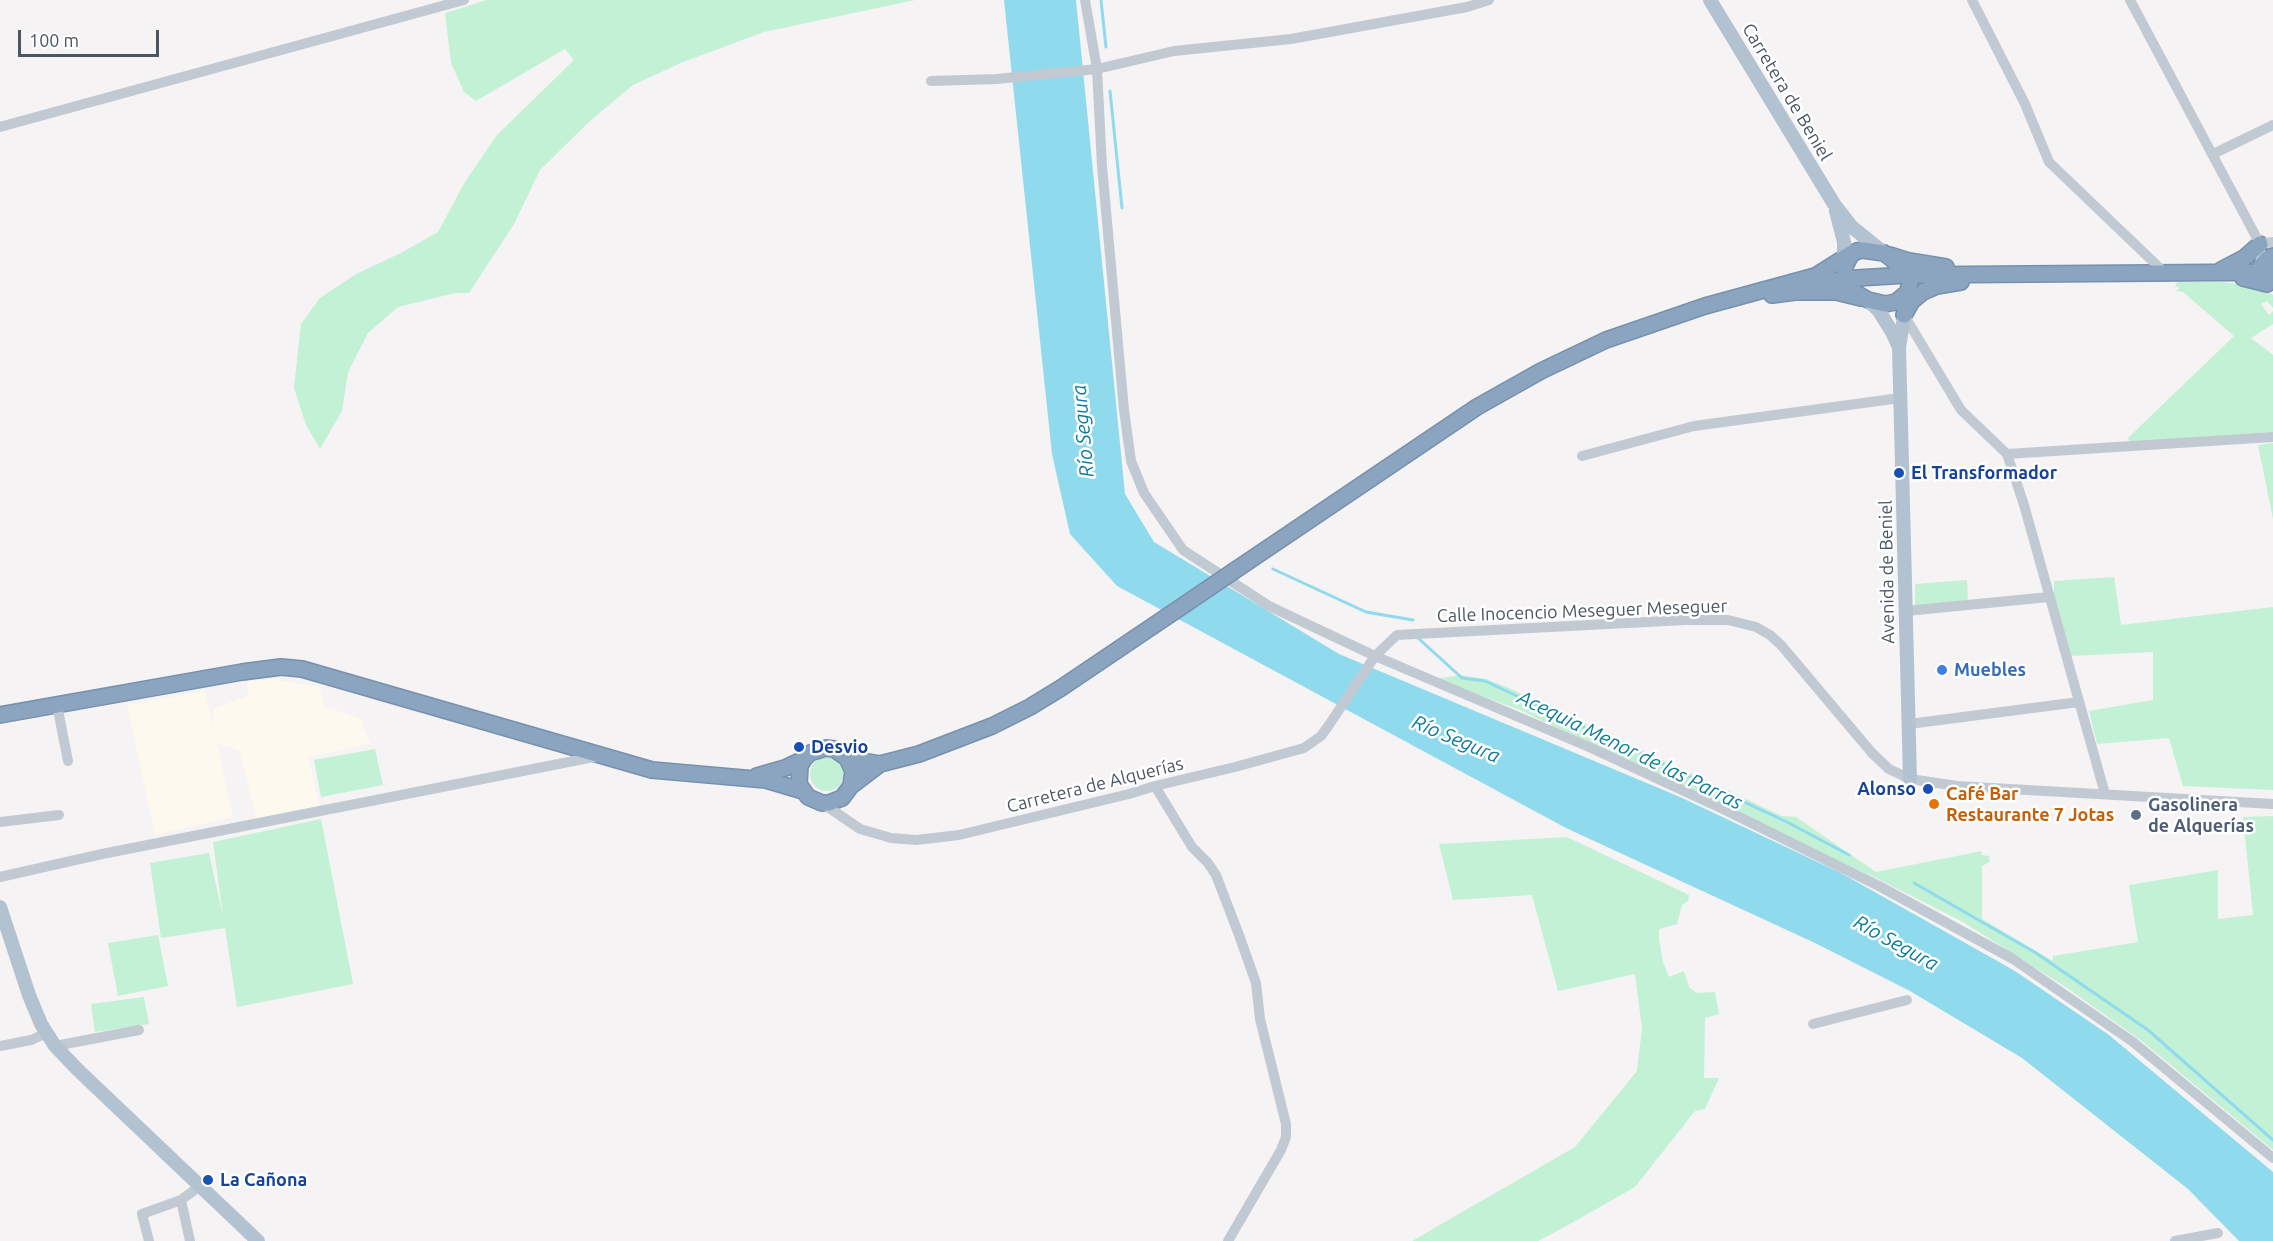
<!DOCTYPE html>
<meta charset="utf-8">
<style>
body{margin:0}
#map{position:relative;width:2273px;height:1241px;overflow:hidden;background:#f5f3f3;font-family:Ubuntu,sans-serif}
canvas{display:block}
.scale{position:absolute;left:18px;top:30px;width:141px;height:27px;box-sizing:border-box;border:3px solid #4a5661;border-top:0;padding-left:8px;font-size:18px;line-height:21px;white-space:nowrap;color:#4a5661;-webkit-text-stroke:4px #fff;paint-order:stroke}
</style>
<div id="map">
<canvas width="2273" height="1241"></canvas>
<div class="scale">100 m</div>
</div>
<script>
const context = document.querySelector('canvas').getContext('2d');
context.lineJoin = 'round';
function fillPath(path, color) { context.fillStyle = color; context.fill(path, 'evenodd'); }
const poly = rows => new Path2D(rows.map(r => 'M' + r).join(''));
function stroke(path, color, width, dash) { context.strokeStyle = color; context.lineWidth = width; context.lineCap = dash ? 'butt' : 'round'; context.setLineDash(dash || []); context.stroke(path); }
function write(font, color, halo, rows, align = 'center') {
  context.font = font + ' Ubuntu,sans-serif'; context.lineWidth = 5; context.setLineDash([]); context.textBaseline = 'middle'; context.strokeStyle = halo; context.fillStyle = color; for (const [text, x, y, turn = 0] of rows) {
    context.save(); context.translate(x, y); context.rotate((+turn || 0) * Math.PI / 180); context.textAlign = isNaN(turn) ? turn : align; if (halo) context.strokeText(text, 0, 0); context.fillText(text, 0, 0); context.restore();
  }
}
fillPath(poly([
 [271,679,320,687,324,706,361,719,370,744,308,757,320,806,256,818,239,750,217,744,233,817,155,835,127,705,205,691,213,726,213,709,249,696,247,682]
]), '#fdf9ef');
fillPath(poly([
 [487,0,915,0,764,32,683,62,633,85,591,120,540,170,514,224,469,293,455,293,398,307,368,333,348,372,342,411,320,449,306,425,294,388,301,324,320,298,356,274,401,253,438,232,465,182,497,135,574,60,565,49,476,101,464,92,451,63,445,13],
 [2177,282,2220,282,2254,286,2273,295,2273,308,2267,301,2261,304,2269,315,2273,311,2273,324,2251,338,2273,355,2273,432,2130,442,2128,438,2234,336,2183,292,2175,291,2179,289,2179,286,2175,287],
 [2273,443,2273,519,2258,445],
 [2114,577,2121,625,2273,607,2273,790,2183,786,2169,738,2097,744,2089,711,2153,700,2153,652,2071,656,2054,596,2054,581],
 [1967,580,1968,602,1915,607,1915,584],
 [1461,675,1486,679,1509,688,1782,816,1796,817,1876,872,1982,851,1981,855,1989,856,1990,862,1982,866,1982,919,2053,961,2053,956,2138,942,2129,885,2218,870,2218,919,2253,915,2243,817,2273,816,2273,1150,2143,1042,2067,988,1963,922,1876,878,1676,787,1520,710,1434,679],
 [375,749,383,785,321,797,314,760],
 '810 774a17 17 0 1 1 34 0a17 17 0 1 1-34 0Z',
 [321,819,353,984,237,1007,225,928,161,938,150,863,209,853,223,916,213,842],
 [1567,837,1689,895,1688,901,1682,905,1677,924,1659,929,1659,940,1663,962,1669,977,1684,971,1689,987,1696,993,1715,992,1719,1014,1705,1018,1704,1078,1719,1078,1705,1109,1695,1111,1635,1187,1570,1224,1538,1241,1412,1241,1575,1147,1637,1071,1642,1028,1635,974,1558,991,1532,895,1453,900,1439,844],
 [158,935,168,986,118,996,108,943],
 [144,997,149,1024,95,1032,91,1004]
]), '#c3f1d5');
fillPath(poly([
 [1004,0,1076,0,1125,494,1154,542,1339,654,1680,797,1841,873,2015,971,2109,1035,2273,1172,2273,1241,2239,1241,2188,1189,2022,1058,1910,991,1815,943,1566,828,1117,586,1070,534,1052,454]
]), '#90daee');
stroke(poly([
 [1101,0,1106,47],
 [1110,91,1122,208],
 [1273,569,1366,612,1413,620],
 [1418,638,1462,678,1485,681,1787,822,1849,855],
 [1914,883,2036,953,2148,1030,2273,1140]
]), '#90daee', 3);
const highway = poly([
 [1890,255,1909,261,1946,267],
 [2221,270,2244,258,2260,244],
 [2243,278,2267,284],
 [2263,280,2261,266,2267,259,2273,256],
 [1806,285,1857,278,1907,275,2273,272],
 [1772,295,1795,292,1836,292,1861,298],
 [1904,315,1912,301,1923,292,1937,286,1961,282],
 [1234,571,1477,407,1541,371,1606,340,1705,306,1815,276,1850,254,1857,251,1863,250,1884,253,1893,260,1910,280,1908,292,1896,302,1885,304,1868,300,1856,293,1848,284,1844,268,1851,255,1857,251],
 [0,715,242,672,281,667,302,669,652,770,766,780,803,791],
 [847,758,880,764,919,754,992,726,1030,707,1061,688,1184,605],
 [804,759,800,766,799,784,808,797,822,803,829,803,842,798,851,786,880,764],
 [757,776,785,768,804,759,810,753,826,748,834,749,847,758,853,771,851,786]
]);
stroke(highway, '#7690ad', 18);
stroke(poly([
 [1085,0,1097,69,1102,166,1124,410,1131,461,1144,493,1183,550,1269,606,1375,656,1589,747,1725,810,1879,886,2013,959,2133,1042,2273,1158],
 [1972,0,2025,104,2049,162,2165,273],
 [2130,0,2260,244,2261,266],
 [931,81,997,79,1097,69,1174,51,1291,39,1467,7,1489,0],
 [0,127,464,0],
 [2213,154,2273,125],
 [2260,244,2273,242],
 [1904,315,1961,410,2007,454,2024,505,2105,794],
 [2007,454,2273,437],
 [1582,456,1694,426,1900,398],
 [1906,611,2049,597],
 [57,705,68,761],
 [1909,724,2079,702],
 [1155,786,1192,847,1208,863,1216,875,1239,935,1256,983,1260,1019,1286,1124,1286,1137,1281,1150,1228,1241],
 [822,803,860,829,891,838,916,840,959,835,1129,794,1155,786,1235,767,1304,748,1321,736,1329,725,1375,656,1397,635,1685,620,1728,620,1756,627,1770,635,1781,645,1872,753,1889,769,1910,779,1957,786,2273,804],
 [0,822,59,815],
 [0,877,102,854,599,756],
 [1813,1024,1907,1000],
 [0,1046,31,1040,47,1033],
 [55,1046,139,1030],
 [181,1200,190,1241],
 [149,1241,142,1214,181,1200,200,1186],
 [2175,1241,2218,1233]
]), '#c1cad2', 10);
stroke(poly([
 [1710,0,1834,204,1852,227,1884,253],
 [1836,211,1844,242,1844,266],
 [1868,300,1879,311,1892,332,1899,347],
 [1906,306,1899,347,1910,779],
 [0,907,29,995,41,1024,55,1046,78,1070,258,1241]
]), '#b3c2d1', 14);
stroke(highway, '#8ba5c1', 15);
const highwayBridge = poly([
 [1184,605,1234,571]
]);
stroke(highwayBridge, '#7690ad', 18, []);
stroke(highwayBridge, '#8ba5c1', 15);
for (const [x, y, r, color] of [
 [1899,473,6,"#1a4fb4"],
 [1942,670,6,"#3f7fe0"],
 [799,747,6,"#1a4fb4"],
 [1928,789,6,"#1a4fb4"],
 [1934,804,6,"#e8710a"],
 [2136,815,6,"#5c6f8a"],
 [208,1180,6,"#1a4fb4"]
]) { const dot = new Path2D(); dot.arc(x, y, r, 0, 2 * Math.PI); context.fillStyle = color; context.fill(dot); stroke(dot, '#fff', 2); }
write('18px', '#4a5661', '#fff', [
 ["Carretera de Beniel",1787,92,59],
 ["Avenida de Beniel",1887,572,-91],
 ["Calle Inocencio Meseguer Meseguer",1582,611,-2],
 ["Carretera de Alquerías",1095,785,-14]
]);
write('bold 18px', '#164399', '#fff', [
 ["El Transformador",1911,473],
 ["Desvio",811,747],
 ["Alonso",1916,789,"right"],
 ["La Cañona",220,1180]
], 'left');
write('bold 18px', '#366cbe', '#fff', [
 ["Muebles",1954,670]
], 'left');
write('bold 18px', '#c56008', '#fff', [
 ["Café Bar",1946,794],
 ["Restaurante 7 Jotas",1946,815]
], 'left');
write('bold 18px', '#4e5e75', '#fff', [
 ["Gasolinera",2148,805],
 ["de Alquerías",2148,826]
], 'left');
write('italic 20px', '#0c7c9b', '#fff', [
 ["Río Segura",1083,431,-95],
 ["Río Segura",1456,739,23],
 ["Acequia Menor de las Parras",1630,750,26],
 ["Río Segura",1896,943,29]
]);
</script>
